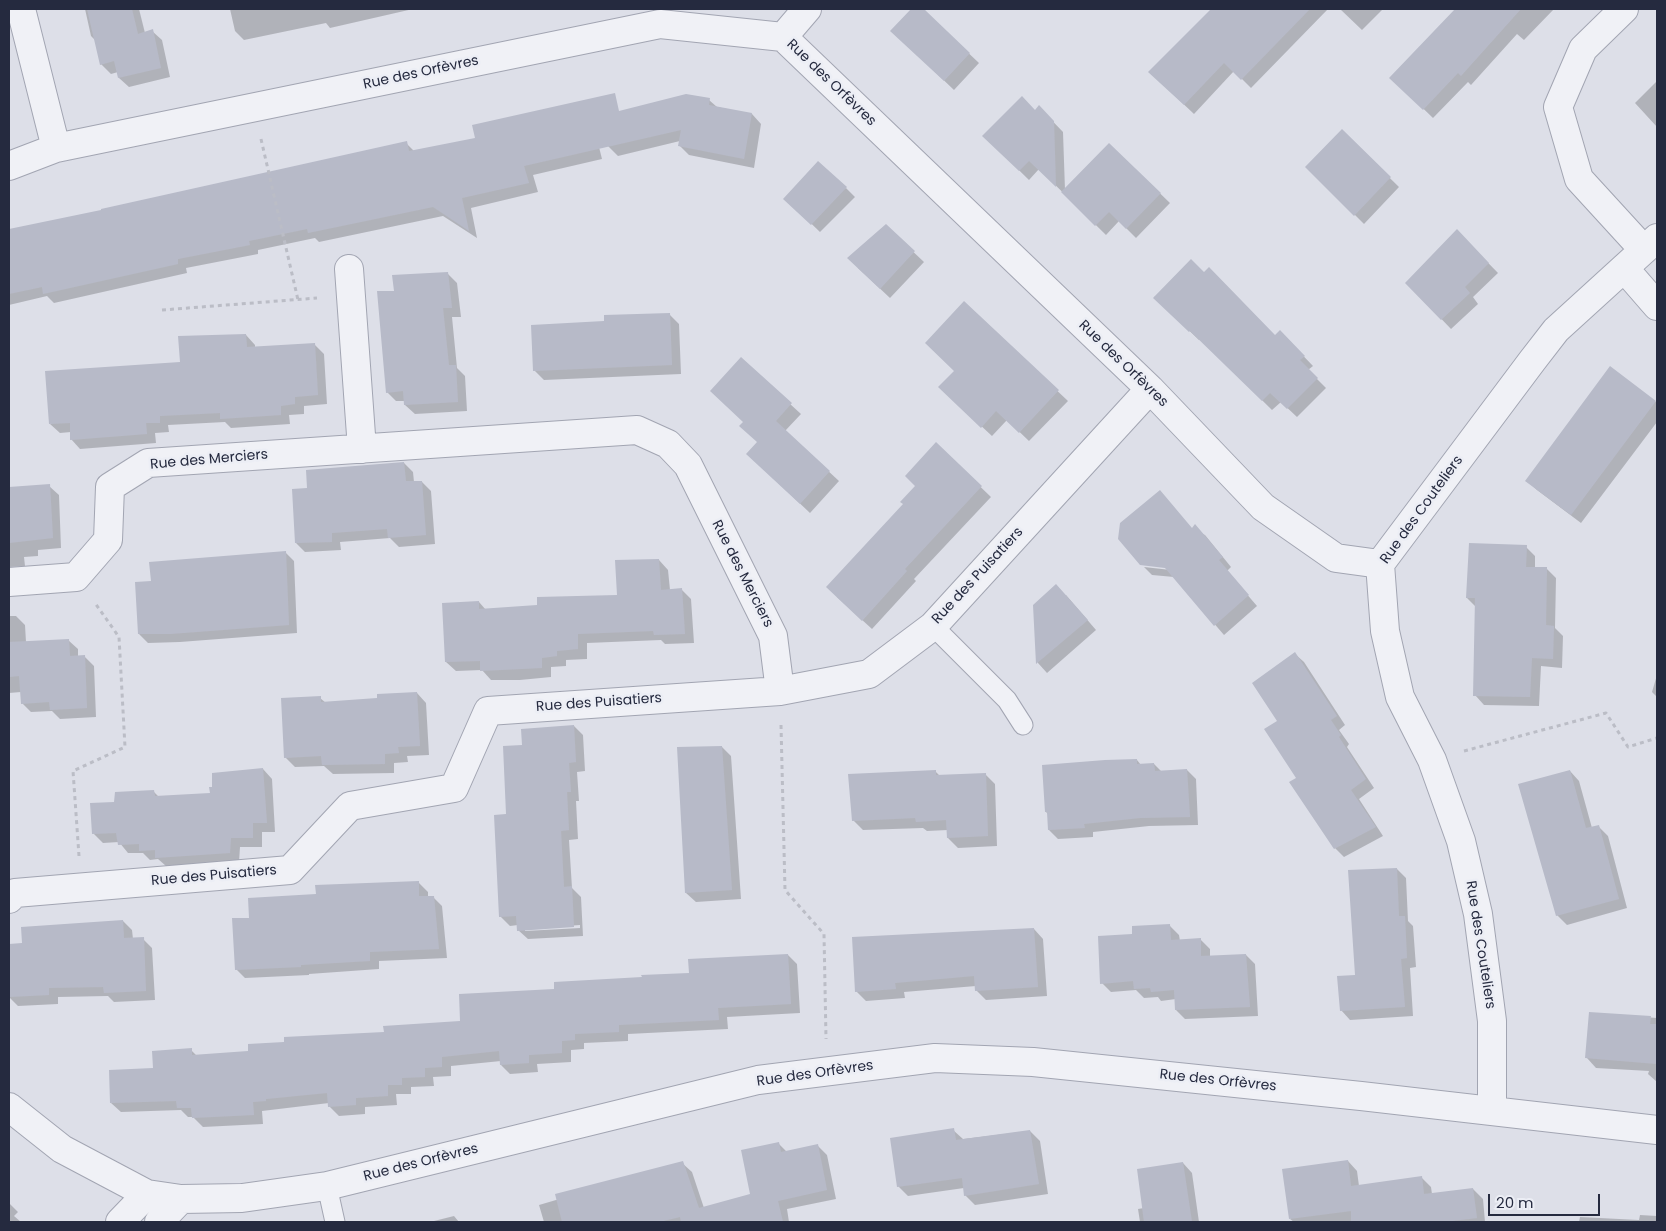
<!DOCTYPE html>
<meta charset="utf-8">
<style>
body{margin:0}
#map{position:relative;width:1666px;height:1231px;overflow:hidden;background:#dddfe8;font-family:Poppins,sans-serif}
canvas{display:block}
.frame{position:absolute;inset:0;border:10px solid #252a3f;pointer-events:none}
.scale{position:absolute;left:1488px;top:1194px;width:112px;height:22px;box-sizing:border-box;border:2px solid #252a3f;border-top:0;padding-left:6px;font-size:15px;line-height:18px;white-space:nowrap;color:#252a3f;-webkit-text-stroke:4px #eceef5;paint-order:stroke}
</style>
<div id="map">
<canvas width="1666" height="1231"></canvas>
<div class="frame"></div>
<div class="scale">20 m</div>
</div>
<script>
const context = document.querySelector('canvas').getContext('2d');
context.lineJoin = 'round';
function fillPath(path, color) { context.fillStyle = color; context.fill(path, 'evenodd'); }
const poly = rows => new Path2D(rows.map(r => 'M' + r).join(''));
function stroke(path, color, width, dash) { context.strokeStyle = color; context.lineWidth = width; context.lineCap = dash ? 'butt' : 'round'; context.setLineDash(dash || []); context.stroke(path); }
function write(font, color, halo, rows, align = 'center') {
  context.font = font + ' Poppins,sans-serif'; context.lineWidth = 5; context.setLineDash([]); context.textBaseline = 'middle'; context.strokeStyle = halo; context.fillStyle = color; for (const [text, x, y, turn = 0] of rows) {
    context.save(); context.translate(x, y); context.rotate((+turn || 0) * Math.PI / 180); context.textAlign = isNaN(turn) ? turn : align; if (halo) context.strokeText(text, 0, 0); context.fillText(text, 0, 0); context.restore();
  }
}
fillPath(poly([
 [85,9,139,9,145,33,152,31,162,40,170,77,129,87,119,78,118,72,111,74,101,64,96,41,91,36],
 [230,9,413,9,330,28,326,23,244,40,235,31],
 [913,9,922,9,979,63,954,90,892,31],
 [1229,9,1328,9,1251,88,1234,71,1194,114,1159,81],
 [1340,9,1383,9,1362,30],
 [1462,9,1554,9,1524,40,1517,34,1471,85,1468,82,1433,118,1401,87,1441,30],
 [1657,81,1657,127,1635,103],
 [709,100,717,107,752,114,761,124,754,168,689,155,679,145,680,141,618,156,608,146],
 [1039,107,1063,132,1065,190,1109,144,1170,203,1136,238,1119,221,1106,235,1039,169,1029,180,984,136,1035,111],
 [590,111,602,159,533,175,538,192,471,208,477,238,443,216,319,242,315,238,258,250,258,254,186,268,187,273,54,303,47,296,9,305,9,230,103,211,406,143,415,152,477,139],
 [1342,131,1399,187,1364,224,1307,167],
 [846,188,855,197,820,232,794,207],
 [886,226,924,262,890,298,858,268],
 [1457,231,1498,273,1473,297,1478,304,1451,329,1407,283],
 [1204,273,1275,336,1289,341,1313,366,1308,370,1326,388,1297,417,1281,402,1272,410,1200,339,1199,340,1154,297],
 [448,274,457,283,461,317,452,317,457,368,465,376,467,411,415,414,405,405,405,401,396,401,387,392,395,292],
 [964,303,1068,401,1029,441,1007,420,992,436,949,396,955,371],
 [670,315,679,324,681,374,544,380,534,370,605,322],
 [246,335,255,345,255,348,314,344,324,354,327,404,304,406,304,414,289,415,290,424,231,428,225,422,168,425,169,432,155,433,156,443,80,449,71,439,71,432,60,433,50,424],
 [741,359,801,414,785,431,839,481,810,513,758,464,758,443,744,422],
 [1611,368,1657,403,1657,422,1581,523,1537,490,1527,481],
 [936,444,991,497,914,579,916,581,872,629,837,597,917,486],
 [404,463,413,472,414,482,422,482,431,491,435,544,399,547,390,538,340,542,341,550,305,552,296,543,308,489],
 [49,486,59,495,61,548,38,550,38,556,24,557,25,566,9,567,9,488],
 [1192,529,1205,535,1231,567,1227,571,1257,606,1224,635,1174,577,1152,575,1144,567,1171,570],
 [1526,547,1535,556,1535,568,1546,568,1556,578,1555,628,1563,636,1562,668,1541,666,1539,706,1484,705,1475,695,1476,607,1467,598],
 [285,552,294,561,297,633,180,642,148,643,139,634,152,582],
 [659,560,668,570,670,590,681,589,691,599,694,643,665,644,661,640,587,643,587,659,566,660,566,666,551,667,551,677,520,680,491,680,482,670,456,671,446,662,479,602,486,610,538,606,618,596],
 [1066,595,1096,630,1047,673,1038,663,1035,605],
 [9,616,16,616,25,625,26,642,68,640,78,649,78,657,84,656,94,666,96,717,60,719,52,711,31,712,22,703,21,692,9,693],
 [1295,654,1304,662,1345,725,1339,730,1349,744,1347,747,1374,788,1359,799,1383,836,1344,857,1335,848,1298,778,1279,722],
 [1657,675,1657,697,1652,692],
 [417,693,426,703,429,755,407,756,408,762,394,763,394,773,333,774,324,766,295,767,285,757,320,698,326,703,379,700],
 [574,726,583,735,585,771,577,772,579,801,576,801,578,839,569,840,572,888,581,897,583,936,528,939,518,930,518,925,510,926,500,916,507,815,524,746],
 [580,925,580,928,525,931,525,929],
 [722,747,731,756,741,899,696,902,686,893],
 [1137,760,1141,765,1154,764,1162,772,1187,770,1196,779,1198,825,1149,826,1093,832,1093,837,1058,839,1049,830,1048,814,1046,812],
 [263,769,272,779,275,832,262,832,262,847,240,847,239,862,166,866,158,859,150,860,143,853,128,853,119,842,103,843,93,833,116,803,153,791,159,797,211,794],
 [935,771,940,776,985,774,995,784,997,846,958,848,948,838,948,830,927,831,923,828,863,830,853,820],
 [1570,771,1579,781,1592,828,1598,826,1608,836,1627,908,1567,925,1557,915],
 [1397,869,1406,878,1408,921,1413,926,1416,967,1410,968,1413,1016,1350,1020,1341,1010],
 [419,883,428,892,428,897,433,897,442,906,447,958,379,961,379,969,309,974,309,975,245,978,236,969,250,919,317,895],
 [123,921,132,930,133,939,143,939,152,948,155,1000,114,1002,108,996,58,997,58,1004,18,1006,9,997,9,945,23,944],
 [1170,926,1179,935,1180,941,1200,939,1210,949,1210,957,1246,955,1255,964,1258,1016,1185,1019,1176,1010,1176,999,1161,1001,1158,997,1144,998,1136,990,1111,992,1102,983,1134,936],
 [1034,929,1043,939,1047,996,986,1000,976,990,976,986,904,992,905,998,866,1001,856,991],
 [788,955,797,964,800,1013,727,1017,728,1029,628,1034,628,1041,584,1043,584,1049,571,1050,571,1062,537,1064,538,1072,510,1074,501,1065,501,1061,451,1066,451,1076,433,1077,434,1086,411,1087,411,1094,396,1094,397,1105,365,1107,365,1114,339,1116,329,1106,329,1103,262,1111,263,1124,203,1127,193,1117,188,1117,181,1110,121,1112,111,1103,154,1069,191,1050,197,1056,249,1052,462,1022,555,990,690,974],
 [1590,1013,1657,1018,1657,1082,1648,1074,1649,1071,1596,1068,1587,1058],
 [953,1130,963,1139,1030,1131,1040,1141,1048,1194,975,1205,965,1195,964,1188,908,1196,898,1186],
 [778,1143,787,1152,818,1146,827,1155,836,1199,787,1209,789,1222,544,1222,539,1205,682,1163,692,1172,704,1208,751,1195],
 [1348,1161,1357,1171,1359,1186,1421,1177,1431,1187,1432,1194,1473,1189,1483,1199,1485,1222,1358,1222,1358,1220,1343,1222,1294,1222,1290,1219],
 [1183,1163,1192,1173,1199,1222,1140,1222,1138,1209,1144,1208],
 [9,1203,18,1212,14,1216,21,1222,9,1222],
 [1640,1215,1657,1216,1657,1222,1579,1222,1580,1217,1639,1220],
 [454,1216,459,1222,430,1222]
]), '#0003');
fillPath(poly([
 [87,9,132,9,138,34,153,29,161,68,118,78,114,61,100,65],
 [911,9,924,9,970,53,944,81,890,31],
 [1211,9,1310,9,1241,80,1224,63,1184,105,1148,72],
 [1455,9,1521,9,1461,76,1458,73,1423,110,1389,78],
 [615,93,619,111,686,94,710,98,709,105,752,113,744,159,678,146,681,130,524,166,529,183,462,198,469,231,433,207,308,233,307,229,249,241,250,245,178,259,178,264,43,294,42,287,9,294,9,229,101,210,101,209,407,141,409,151,475,138,472,125],
 [1022,96,1035,110,1039,105,1054,121,1056,187,1029,161,1019,171,982,136],
 [1342,129,1391,177,1354,216,1305,167],
 [1109,143,1161,193,1126,229,1109,212,1095,226,1061,192],
 [818,161,847,187,811,225,783,199],
 [886,224,915,251,880,289,847,258],
 [1457,229,1489,263,1465,287,1470,293,1441,320,1405,283],
 [1191,259,1204,272,1209,267,1275,335,1280,330,1305,356,1300,360,1318,378,1287,409,1270,393,1262,401,1190,331,1189,332,1153,298],
 [448,272,452,308,443,308,449,365,456,365,458,402,404,405,403,391,386,393,377,291,394,291,392,275],
 [964,301,1059,390,1019,433,996,411,981,428,938,387,954,371,925,343],
 [670,313,672,365,533,371,531,325,604,321,604,315],
 [246,334,247,347,315,343,318,395,295,397,295,404,281,406,281,415,220,419,220,413,160,416,160,423,146,423,147,434,70,440,70,423,49,424,45,371,180,362,178,336],
 [741,357,792,403,776,421,830,471,800,504,746,454,757,442,739,426,743,422,710,391],
 [1610,366,1656,401,1571,515,1525,481],
 [936,442,982,486,905,569,907,571,862,621,826,587,903,504,900,502,915,486,905,476],
 [404,462,406,481,422,481,426,535,388,538,387,529,332,533,332,542,295,543,292,489,307,488,306,470],
 [50,484,53,538,9,543,9,487],
 [1160,490,1192,528,1195,524,1223,557,1219,560,1249,595,1214,626,1165,568,1140,565,1118,539,1120,523],
 [1469,543,1527,545,1526,567,1547,567,1546,625,1554,626,1553,659,1532,658,1530,697,1473,696,1475,598,1466,598],
 [286,551,289,625,170,634,138,634,135,582,151,581,149,562],
 [659,559,661,590,682,588,685,634,654,635,653,631,578,634,578,649,557,651,557,656,542,658,542,668,480,671,480,661,445,662,442,603,479,601,479,609,537,605,537,597,617,595,615,560],
 [1056,584,1088,620,1036,664,1033,605],
 [69,639,70,656,85,655,87,708,50,710,49,702,21,704,19,676,9,677,9,642],
 [1295,652,1337,716,1331,720,1341,735,1339,737,1366,779,1351,790,1376,827,1334,849,1289,782,1296,778,1264,729,1277,721,1252,683],
 [417,692,420,746,398,747,399,753,385,754,385,764,322,765,321,756,284,758,281,698,321,696,321,702,377,698,377,694],
 [574,725,576,762,569,763,571,792,567,792,569,830,561,831,564,887,572,886,574,927,517,931,516,916,499,917,494,815,506,814,503,746,522,745,521,729],
 [722,746,732,890,685,893,677,747],
 [1137,759,1137,764,1154,763,1155,771,1187,769,1190,817,1140,818,1084,824,1085,828,1048,830,1047,812,1045,812,1042,765,1105,760],
 [263,768,267,823,253,823,253,838,231,838,230,853,155,858,155,850,139,851,139,844,118,845,116,833,92,834,90,803,114,802,115,792,154,790,155,796,210,793,209,787,212,787,212,773],
 [936,770,936,775,986,773,988,836,947,838,946,820,916,822,915,818,852,821,848,774],
 [1570,770,1586,828,1599,825,1619,899,1556,916,1518,784],
 [1397,868,1399,916,1405,916,1407,958,1401,959,1405,1007,1340,1011,1337,976,1355,975,1348,870],
 [419,881,419,896,434,896,439,949,370,952,370,961,301,965,301,967,235,970,232,918,249,918,248,898,316,894,315,885],
 [123,920,124,938,144,937,146,991,104,993,103,987,49,988,49,995,9,997,9,944,22,943,21,927],
 [1170,924,1171,940,1201,938,1201,956,1246,954,1250,1007,1175,1010,1174,990,1151,992,1150,988,1134,989,1133,981,1100,984,1098,936,1132,934,1132,926],
 [1034,928,1038,987,975,991,974,976,895,983,896,989,855,992,852,937],
 [788,954,791,1004,718,1008,719,1020,619,1025,619,1032,575,1034,575,1040,562,1041,562,1053,529,1055,529,1063,500,1065,499,1051,442,1057,442,1067,425,1068,425,1077,402,1078,402,1085,388,1085,388,1096,356,1098,356,1105,328,1107,327,1093,266,1099,266,1101,253,1102,254,1115,192,1118,191,1108,177,1108,176,1101,110,1103,109,1070,153,1068,152,1051,192,1048,192,1055,248,1051,248,1044,284,1042,284,1037,384,1032,383,1026,460,1021,459,994,554,989,554,982,642,977,641,975,689,973,688,959],
 [1589,1012,1651,1016,1650,1024,1657,1024,1657,1064,1585,1058],
 [954,1128,956,1140,1030,1130,1039,1184,964,1196,962,1178,897,1187,890,1138],
 [779,1142,781,1152,818,1144,827,1190,778,1201,783,1222,681,1222,680,1217,659,1222,562,1222,555,1194,683,1161,699,1208,750,1194,741,1150],
 [1348,1160,1351,1186,1422,1176,1424,1194,1473,1188,1477,1218,1444,1222,1351,1222,1351,1211,1289,1219,1282,1169],
 [1183,1162,1192,1222,1144,1222,1137,1169]
]), '#b7bac8');
const service = poly([
 [933,626,1007,700,1023,725],
 [327,1186,335,1222]
]);
const minor = poly([
 [21,9,56,148],
 [1624,9,1583,49,1558,107,1579,179,1644,250],
 [783,37,807,9],
 [9,166,56,148,660,24,783,37,1150,389,1263,507,1336,558,1380,564],
 [1624,268,1657,306],
 [349,269,362,449],
 [9,582,76,577,108,540,110,487,148,463,637,430,668,444,688,465,773,636,780,691],
 [9,899,15,893,290,870,350,806,454,788,488,711,780,691,869,674,933,626,1150,389],
 [9,1107,62,1149,147,1194,181,1199,242,1198,327,1186,758,1080,935,1058,1033,1062,1361,1096,1657,1130],
 [1492,1111,1492,1021,1478,914,1461,841,1432,760,1400,697,1385,631,1380,564,1532,361,1556,330,1657,238],
 [120,1222,147,1194],
 [159,1222,181,1199]
]);
stroke(service, '#a2a5b2', 21);
stroke(minor, '#a2a5b2', 30);
stroke(poly([
 [261,139,298,300],
 [162,310,317,298],
 [781,725,785,890,824,934,826,1039],
 [1464,751,1606,713,1628,747,1657,738],
 [79,856,73,771,125,747,119,637,95,603]
]), '#bbbdc6', 3, [4, 4]);
stroke(service, '#f0f1f6', 19);
stroke(minor, '#f0f1f6', 28);
write('14px', '#252a3f', '#eceef5', [
 ["Rue des Orfèvres",421,73,-12],
 ["Rue des Orfèvres",831,83,44],
 ["Rue des Orfèvres",1123,364,44],
 ["Rue des Merciers",209,460,-5],
 ["Rue des Couteliers",1422,510,-54],
 ["Rue des Merciers",742,574,63],
 ["Rue des Puisatiers",978,576,-47],
 ["Rue des Puisatiers",599,703,-4],
 ["Rue des Puisatiers",214,876,-5],
 ["Rue des Couteliers",1480,945,81],
 ["Rue des Orfèvres",815,1074,-8],
 ["Rue des Orfèvres",1218,1081,6],
 ["Rue des Orfèvres",421,1163,-14]
]);
</script>
